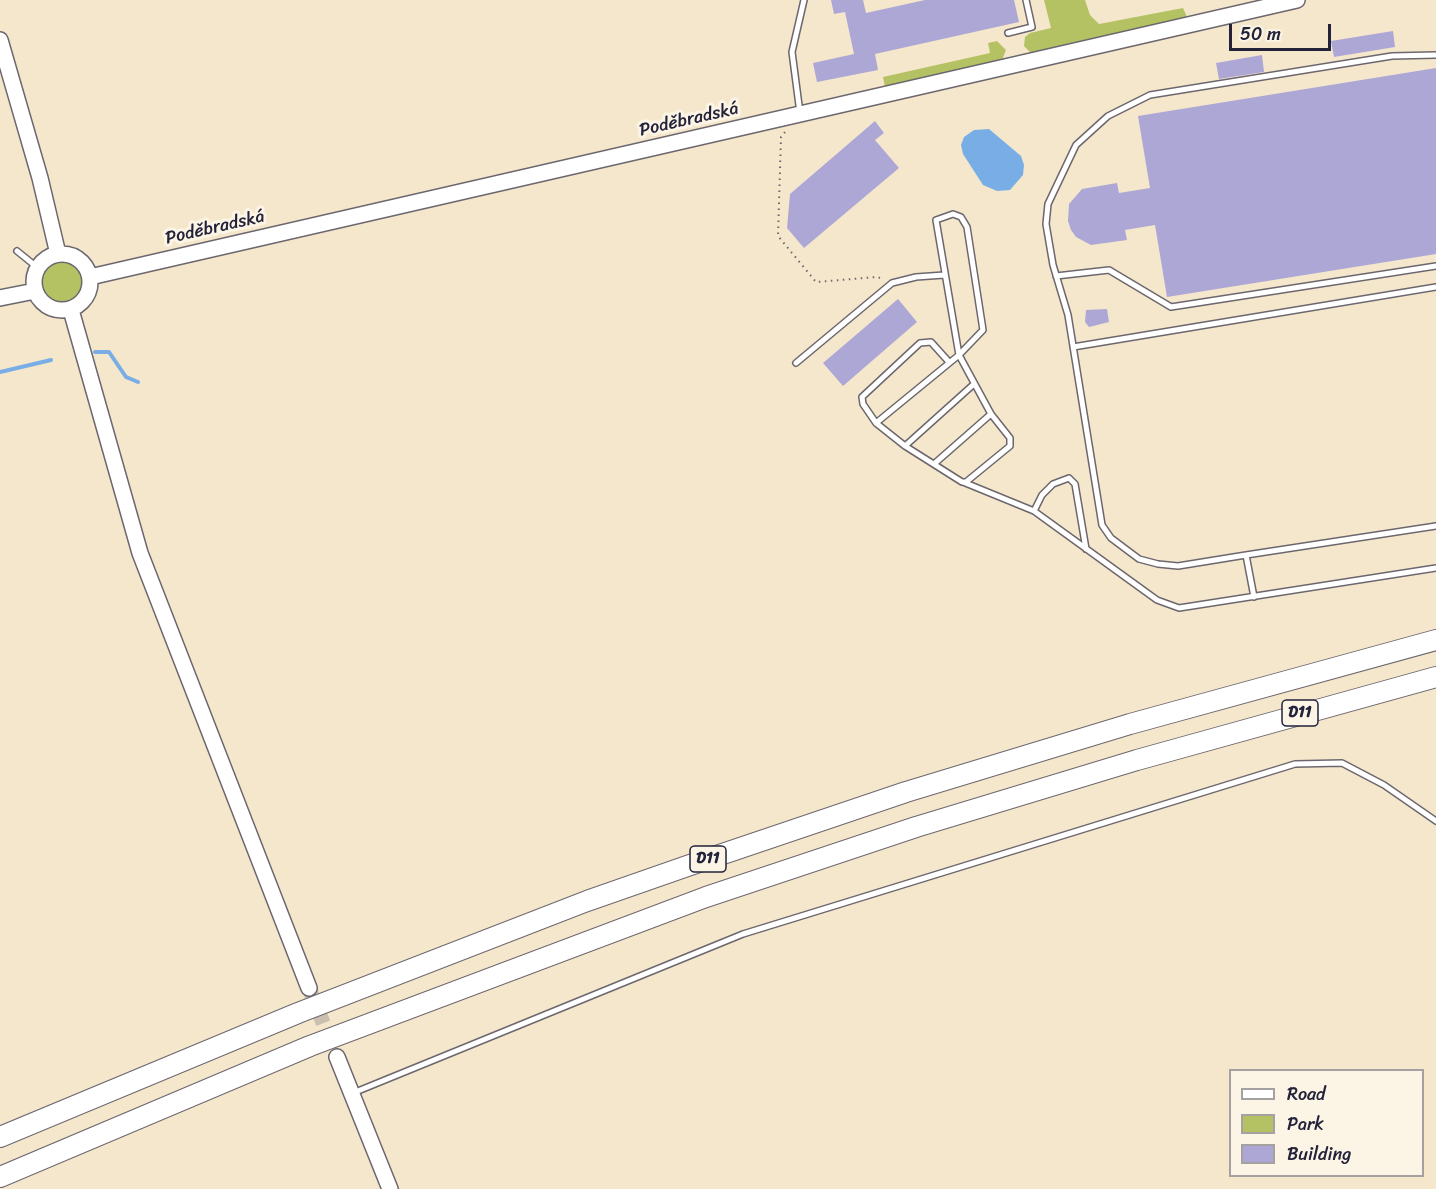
<!DOCTYPE html>
<meta charset="utf-8">
<style>
body{margin:0}
#map{position:relative;width:1436px;height:1189px;overflow:hidden;background:#f5e7cc;font-family:Sriracha,sans-serif}
canvas{display:block}
.legend{position:absolute;left:1229px;top:1069px;width:195px;height:108px;box-sizing:border-box;background:#fcf5e5;border:2px solid #a5a1a1;margin:0;padding:8px 10px;list-style:none;font-size:18px;color:#22223b}
.legend li{display:flex;align-items:center;gap:12px;height:30px}
.legend b{width:30px;border:2px solid #a5a1a1}
.scale{position:absolute;left:1229px;top:24px;width:102px;height:27px;box-sizing:border-box;border:3px solid #22223b;border-top:0;padding-left:8px;font-size:18px;line-height:21px;white-space:nowrap;color:#22223b;-webkit-text-stroke:4px #fcf5e5;paint-order:stroke}
</style>
<div id="map">
<canvas width="1436" height="1189"></canvas>
<ul class="legend">
<li><b style="height:8px;background:#fff"></b>Road</li>
<li><b style="height:16px;background:#b5c264"></b>Park</li>
<li><b style="height:16px;background:#ada7d5"></b>Building</li>
</ul>
<div class="scale">50 m</div>
</div>
<script>
const context = document.querySelector('canvas').getContext('2d');
context.lineJoin = 'round';
function fillPath(path, color) { context.fillStyle = color; context.fill(path, 'evenodd'); }
const poly = rows => new Path2D(rows.map(r => 'M' + r).join(''));
function stroke(path, color, width, dash) { context.strokeStyle = color; context.lineWidth = width; context.lineCap = dash ? 'butt' : 'round'; context.setLineDash(dash || []); context.stroke(path); }
function write(font, color, halo, rows, align = 'center') {
  context.font = font + ' Sriracha,sans-serif'; context.lineWidth = 6; context.setLineDash([]); context.textBaseline = 'middle'; context.strokeStyle = halo; context.fillStyle = color; for (const [text, x, y, turn = 0] of rows) {
    context.save(); context.translate(x, y); context.rotate((+turn || 0) * Math.PI / 180); context.textAlign = isNaN(turn) ? turn : align; if (halo) context.strokeText(text, 0, 0); context.fillText(text, 0, 0); context.restore();
  }
}
fillPath(poly([
 [1044,0,1085,0,1090,15,1099,24,1183,8,1187,17,1031,53,1024,46,1025,37,1030,33,1051,28],
 [997,41,1006,50,1002,60,885,87,883,77,990,53,988,43],
 '42 282a21 21 0 1 1 42 0a21 21 0 1 1-42 0Z'
]), '#b5c264');
fillPath(poly([
 [989,129,1021,156,1024,165,1023,175,1010,190,997,191,983,185,963,154,961,145,964,137,974,130]
]), '#79ade6');
stroke(poly([
 [95,352,109,352,126,377,138,382],
 [0,372,51,360]
]), '#79ade6', 4);
fillPath(poly([
 [831,0,863,0,866,13,925,0,1014,0,1019,22,875,54,878,70,817,82,813,63,854,54,845,12,834,14],
 [1393,31,1395,47,1334,57,1331,41],
 [1262,55,1264,72,1219,79,1216,63],
 [1436,68,1436,254,1167,297,1155,225,1125,230,1127,240,1091,245,1076,237,1071,230,1068,221,1069,204,1082,189,1117,183,1119,193,1150,188,1138,116],
 [875,121,884,133,875,140,899,168,804,248,787,228,790,194],
 [898,299,917,322,843,386,823,363],
 [1107,309,1109,322,1089,327,1085,322,1086,310]
]), '#ada7d5');
stroke(poly([
 [309,988,337,1057]
]), '#cbc0af', 15, [15, 8]);
const lane = poly([
 [1008,33,1032,27,1026,0],
 [800,113,792,52,804,0],
 [17,251,38,268],
 [1056,276,1109,270,1171,307,1436,266],
 [1073,347,1436,287],
 [796,363,892,283,916,277,944,275],
 [876,423,863,404,862,397,920,343,931,342,949,362],
 [905,446,962,482,966,482,1010,446,1010,438,991,414,959,355,936,220,953,214,961,217,967,227,983,330,959,355,876,423,905,446,974,384],
 [934,464,991,414],
 [963,482,1034,511,1157,600,1179,608,1436,568],
 [1034,511,1042,495,1053,484,1069,478,1075,484,1086,549],
 [1246,555,1178,566,1158,564,1139,559,1111,538,1102,525,1068,315,1053,265,1046,224,1048,204,1076,145,1108,116,1150,95,1392,56,1436,55],
 [1254,597,1246,555,1436,526],
 [353,1093,743,934,1295,764,1342,763,1384,785,1436,821]
]);
const secondary = poly([
 [0,40,40,178,58,254],
 '34 282a28 28 0 1 1 56 0a28 28 0 1 1-56 0Z',
 [90,277,1297,0],
 [0,298,35,291],
 [71,310,140,553,309,988],
 [337,1057,390,1189]
]);
const highway = poly([
 [0,1137,298,1013,587,901,693,864,906,792,1130,724,1436,640],
 [0,1177,310,1046,706,897,916,827,1137,760,1436,677]
]);
stroke(lane, '#6c676e', 8);
stroke(secondary, '#6c676e', 18);
stroke(highway, '#6c676e', 22);
stroke(poly([
 [785,132,781,137,778,236,816,282,877,277,884,279]
]), '#6c676e', 2, [1.5, 4.5]);
stroke(lane, '#fff', 5);
stroke(secondary, '#fff', 15);
stroke(highway, '#fff', 20);
for (const [x, y, w] of [
 [1300,713,36],
 [708,859,36]
]) { const box = new Path2D(); box.roundRect(x - w / 2, y - 13, w, 26, 4.5); context.fillStyle = '#fcf5e5'; context.fill(box); stroke(box, '#22223b', 1.5); }
write('bold 16px', '#22223b', null, [
 ["D11",1300,713],
 ["D11",708,859]
]);
write('18px', '#22223b', '#fcf5e5', [
 ["Poděbradská",689,120,-13],
 ["Poděbradská",215,228,-13]
]);
</script>
